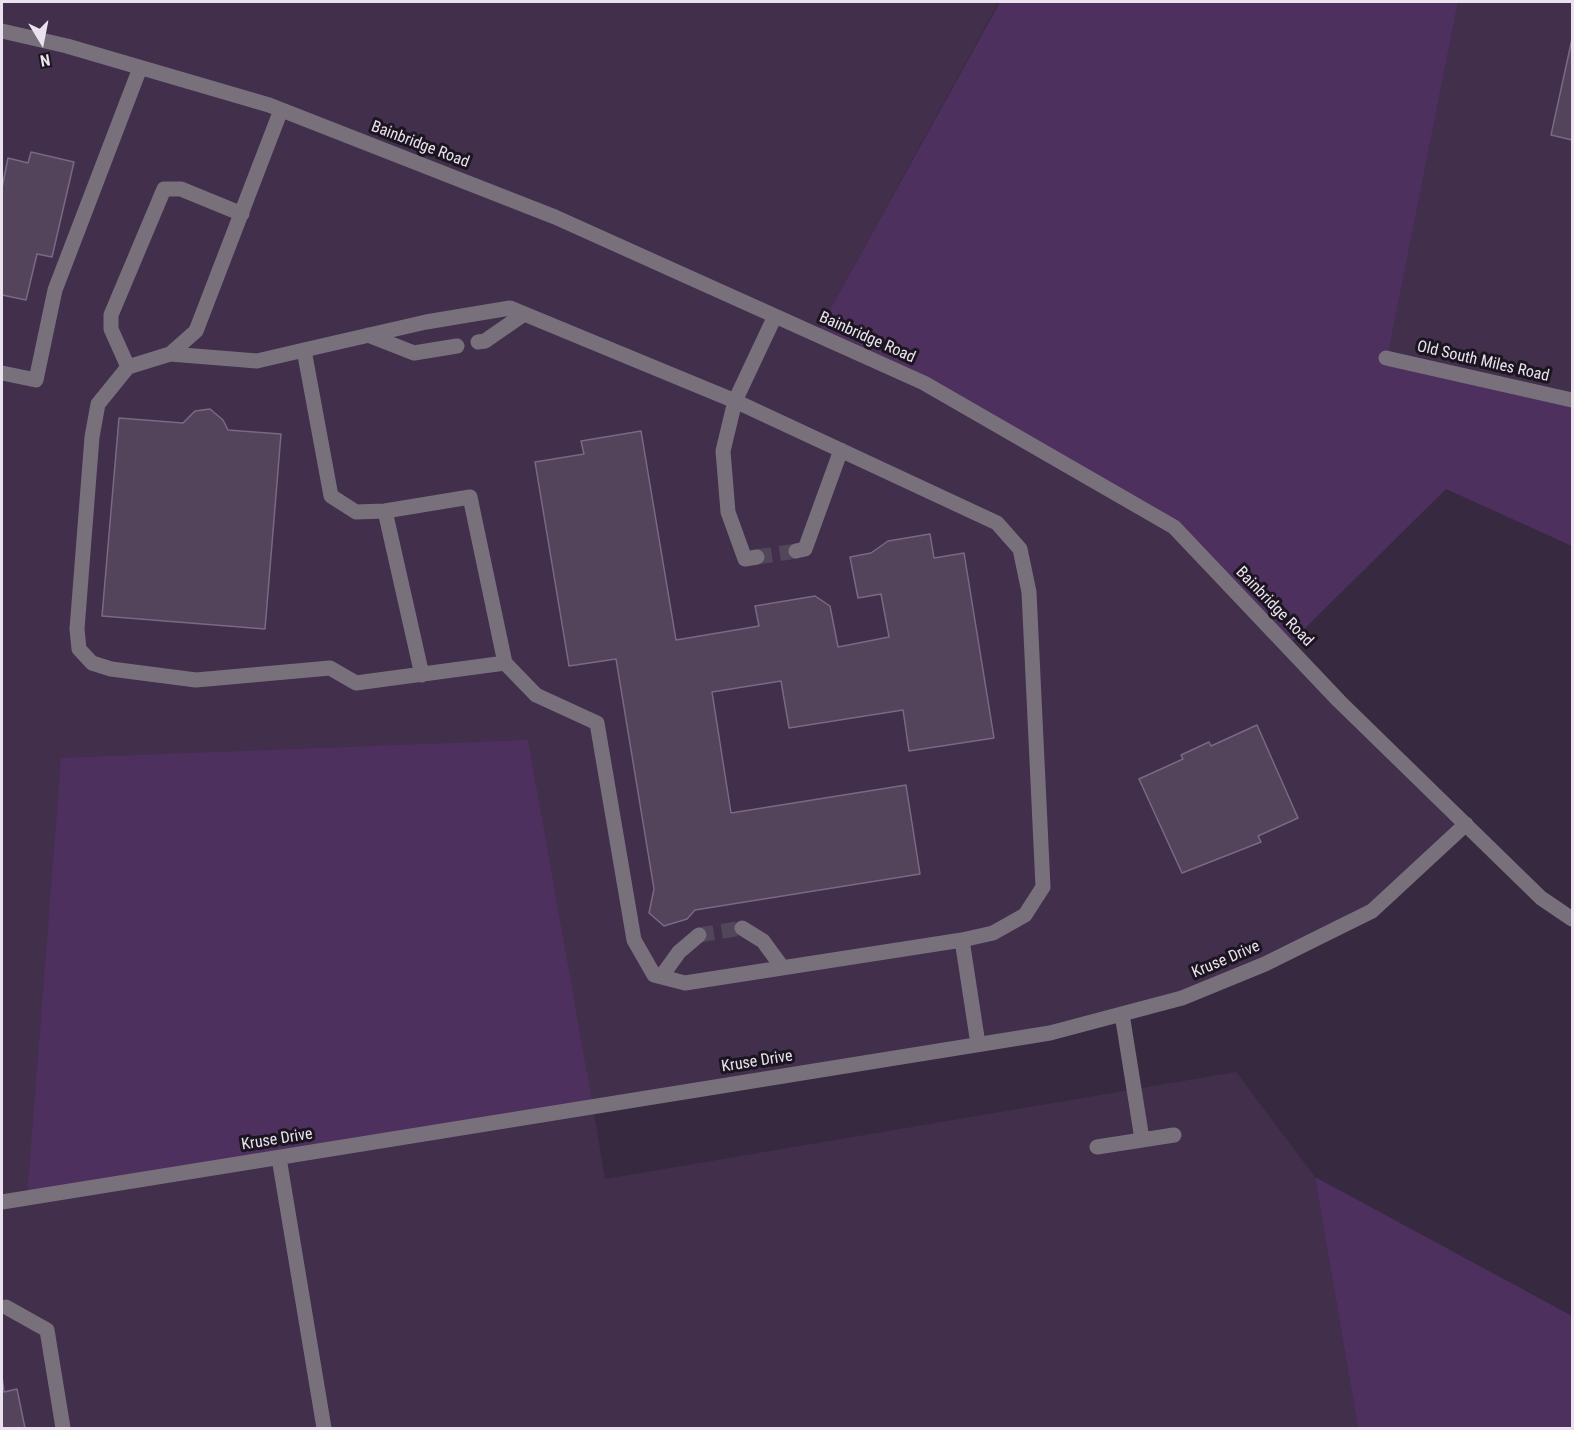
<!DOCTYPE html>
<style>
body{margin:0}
#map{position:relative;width:1574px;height:1430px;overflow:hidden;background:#372a40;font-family:"Roboto Condensed",sans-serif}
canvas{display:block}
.frame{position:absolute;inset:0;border:3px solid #ebe2f0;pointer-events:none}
.north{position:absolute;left:12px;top:12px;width:60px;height:60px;-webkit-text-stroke:4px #1b151f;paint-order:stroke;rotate:170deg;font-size:16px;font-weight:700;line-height:24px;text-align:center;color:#ebe2f0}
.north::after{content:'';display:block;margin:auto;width:21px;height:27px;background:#ebe2f0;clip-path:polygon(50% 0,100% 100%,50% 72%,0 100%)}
</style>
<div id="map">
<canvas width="1574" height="1430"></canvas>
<div class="frame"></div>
<div class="north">N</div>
</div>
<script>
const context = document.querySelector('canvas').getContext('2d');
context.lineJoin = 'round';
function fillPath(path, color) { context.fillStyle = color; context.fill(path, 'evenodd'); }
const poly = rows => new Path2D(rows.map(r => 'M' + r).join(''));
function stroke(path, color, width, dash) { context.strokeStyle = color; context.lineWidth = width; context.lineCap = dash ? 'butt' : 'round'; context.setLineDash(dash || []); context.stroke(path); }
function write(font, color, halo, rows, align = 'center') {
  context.font = font + ' "Roboto Condensed",sans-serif'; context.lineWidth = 6; context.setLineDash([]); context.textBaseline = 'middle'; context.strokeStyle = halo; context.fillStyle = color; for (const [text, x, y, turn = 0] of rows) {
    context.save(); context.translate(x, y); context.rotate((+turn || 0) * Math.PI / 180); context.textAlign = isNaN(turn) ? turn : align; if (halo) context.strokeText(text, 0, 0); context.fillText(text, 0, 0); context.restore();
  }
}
fillPath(poly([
 [2,2,999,2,816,335,924,383,1174,527,1466,824,1372,911,1265,964,1050,1033,593,1107,605,1179,1236,1072,1315,1177,1358,1428,2,1428],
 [1458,2,1572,2,1572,400,1386,358]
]), '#412f4b');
fillPath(poly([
 [1000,2,1458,2,1387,358,1572,400,1572,546,1446,489,1287,646,1174,527,924,383,816,335],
 [528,740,593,1107,27,1199,61,758],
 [1315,1177,1572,1316,1572,1428,1358,1428]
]), '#4e305e');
const building = poly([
 [1572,39,1572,140,1551,135,1572,39],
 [31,152,74,162,52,257,37,254,26,300,2,295,2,188,8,158,28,163,31,152],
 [210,409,223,420,228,430,281,434,265,629,102,616,119,418,183,423,195,411,210,409],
 [641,431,676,640,759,626,755,606,815,596,830,606,838,647,889,637,881,594,858,598,850,557,871,553,888,541,930,534,934,558,964,553,994,738,909,751,903,710,789,728,781,681,712,692,731,813,906,785,920,874,695,910,687,919,664,926,649,913,654,889,616,659,569,666,535,462,584,454,581,441,641,431],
 [1257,725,1298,818,1258,836,1261,842,1182,873,1139,779,1183,759,1181,755,1209,742,1211,746,1257,725],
 [2,1376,4,1392,17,1389,25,1428,2,1428,2,1376]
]);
fillPath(building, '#53445c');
stroke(building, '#796a83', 1.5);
stroke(poly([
 [757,557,796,551],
 [699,935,742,928]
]), '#52465a', 15, [15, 8]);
stroke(poly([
 [2,31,67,46,269,105,555,217,924,383,1174,527,1339,701,1541,898,1572,919],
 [281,110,196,331,170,354,128,367,98,404,92,437,77,629,79,649,92,663,111,669,196,680,330,668,356,683,505,663],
 [368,335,414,353,457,346],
 [478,342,485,341,524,314],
 [170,354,257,361,304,350],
 [1386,358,1572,400],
 [128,367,111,329,111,315,164,189,181,189,242,214],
 [2,373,36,380,55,290,140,68],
 [385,511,356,512,331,496,304,350,426,322,510,308,735,401,775,316],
 [796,551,805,549,841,450],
 [757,557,745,559,728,512,723,451,735,401,997,523,1020,549,1029,592,1043,887,1025,915,993,933,962,940],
 [422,675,385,511,470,497,505,663,536,695,597,723,634,940,654,975,685,983,962,940,978,1044],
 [742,928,763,941,782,967],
 [661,977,679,952,699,935],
 [1122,1014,1142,1139],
 [1097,1147,1174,1135],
 [279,1158,324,1428],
 [2,1202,1050,1033,1182,998,1265,964,1372,911,1466,824],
 [6,1307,47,1330,63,1428]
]), '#78717c', 15);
write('16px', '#ebe2f0', '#1b151f', [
 ["Bainbridge Road",420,145,21],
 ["Bainbridge Road",867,338,24],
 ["Old South Miles Road",1483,362,13],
 ["Bainbridge Road",1274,607,46],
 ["Kruse Drive",1226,960,-23],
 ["Kruse Drive",757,1062,-9],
 ["Kruse Drive",277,1140,-9]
]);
</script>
